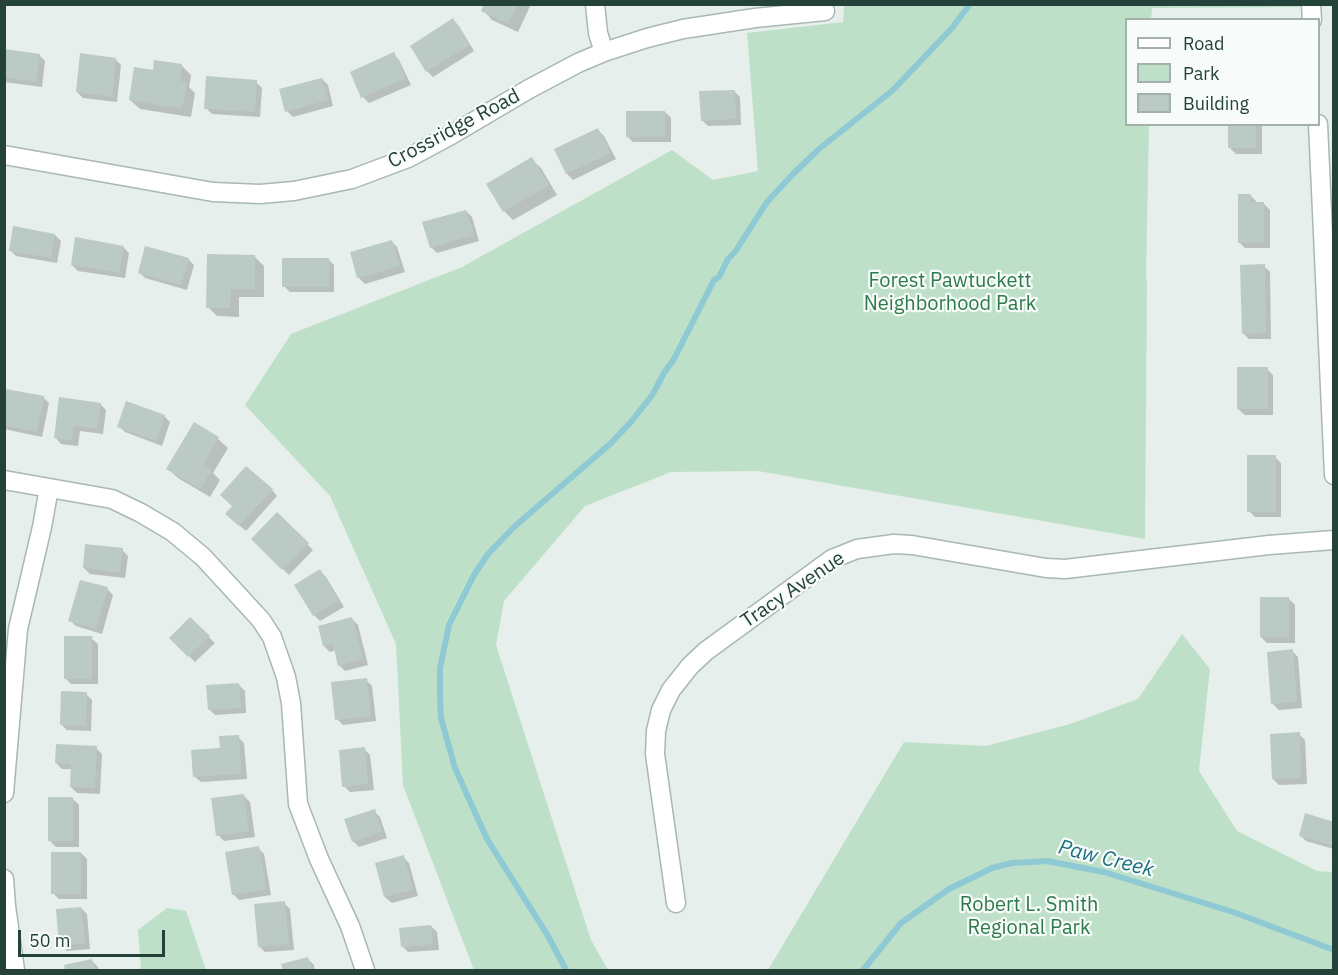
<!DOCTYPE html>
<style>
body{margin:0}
#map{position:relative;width:1338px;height:975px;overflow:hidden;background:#e6efeb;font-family:"IBM Plex Sans",sans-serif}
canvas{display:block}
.frame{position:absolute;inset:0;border:6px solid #24423a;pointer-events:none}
.legend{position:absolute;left:1125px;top:18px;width:195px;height:108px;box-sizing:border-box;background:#f7fbf9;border:2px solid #a3b1ad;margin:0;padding:8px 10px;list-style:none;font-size:18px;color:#24423a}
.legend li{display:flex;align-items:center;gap:12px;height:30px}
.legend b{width:30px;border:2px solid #a3b1ad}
.scale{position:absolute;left:18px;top:930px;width:147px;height:27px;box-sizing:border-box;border:3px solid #24423a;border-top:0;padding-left:8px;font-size:18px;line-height:21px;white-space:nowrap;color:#24423a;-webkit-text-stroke:4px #f7fbf9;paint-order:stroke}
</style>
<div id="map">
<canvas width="1338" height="975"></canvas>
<div class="frame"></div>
<ul class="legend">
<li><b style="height:8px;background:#fff"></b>Road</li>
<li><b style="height:16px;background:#bfe0c8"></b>Park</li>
<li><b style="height:16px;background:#bbcac4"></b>Building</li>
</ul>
<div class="scale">50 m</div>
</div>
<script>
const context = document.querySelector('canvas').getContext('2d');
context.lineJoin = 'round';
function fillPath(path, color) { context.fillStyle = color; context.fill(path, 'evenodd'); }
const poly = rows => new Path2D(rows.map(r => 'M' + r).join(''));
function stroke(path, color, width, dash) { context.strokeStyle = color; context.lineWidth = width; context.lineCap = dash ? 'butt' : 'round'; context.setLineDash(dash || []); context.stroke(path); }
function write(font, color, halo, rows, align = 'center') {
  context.font = font + ' "IBM Plex Sans",sans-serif'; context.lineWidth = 4.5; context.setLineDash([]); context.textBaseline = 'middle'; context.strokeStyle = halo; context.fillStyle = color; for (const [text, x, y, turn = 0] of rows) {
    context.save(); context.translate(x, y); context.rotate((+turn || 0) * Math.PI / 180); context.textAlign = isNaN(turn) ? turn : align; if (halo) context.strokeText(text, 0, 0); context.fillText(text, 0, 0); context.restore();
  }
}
fillPath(poly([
 [851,4,1303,5,1304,7,1152,8,1151,19,1126,20,1126,124,1149,125,1146,278,1147,279,1145,539,758,471,671,472,585,506,504,601,496,645,591,940,608,970,474,970,403,785,396,644,330,496,245,405,291,334,462,267,672,150,713,180,758,171,747,33,843,22,844,5],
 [1182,634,1210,669,1199,771,1237,831,1317,871,1333,872,1333,970,768,970,904,742,986,746,1070,724,1138,699],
 [167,908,186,911,206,970,141,970,138,930]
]), '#bfe0c8');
fillPath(poly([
 [484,4,531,4,518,32,492,20,483,10],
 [453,20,459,26,474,51,433,77,427,71],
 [4,51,39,55,45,61,42,87,4,82],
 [393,54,399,60,411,85,369,103,363,97,352,73],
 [115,59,121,65,117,102,83,98,77,92],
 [182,66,191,75,189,87,195,93,191,117,140,109,130,100],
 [322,79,328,85,333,106,293,117,287,111],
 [256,82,262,88,260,117,212,114,206,108],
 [734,91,740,97,741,125,708,126,702,120],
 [665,112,671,118,671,142,633,142,627,136],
 [1230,124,1262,124,1262,154,1236,154,1230,148],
 [598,130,604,136,616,159,573,180,567,174,556,150],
 [531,159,541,168,557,195,513,220,504,211],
 [1250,195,1256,201,1256,204,1264,204,1270,210,1270,248,1245,248,1239,242],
 [466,211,472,217,479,241,437,253,431,247],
 [55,235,61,241,57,263,16,256,10,250],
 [391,241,397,247,405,272,365,284,359,278,352,253],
 [123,247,129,253,125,278,78,271,72,265],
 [255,257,264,266,264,297,239,297,239,317,217,316,208,307],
 [188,259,194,265,187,290,145,278,139,272],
 [328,259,334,265,334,292,290,292,284,286],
 [1264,266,1270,272,1271,339,1249,339,1243,333],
 [1267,369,1273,375,1273,415,1245,415,1238,409],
 [7,390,43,397,49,403,42,437,4,429,4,402],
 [100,404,106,410,103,434,80,431,78,446,61,444,55,437],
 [164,416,170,422,162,446,125,432,119,426],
 [195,424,218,439,228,448,213,473,220,480,210,497,178,478,168,469],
 [1275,457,1281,463,1281,517,1255,517,1249,511],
 [272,490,277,496,246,531,233,520,234,506],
 [277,514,313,550,289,575,253,539],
 [122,550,128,556,125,578,90,574,84,568],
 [320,571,326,577,344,607,320,621,314,615],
 [107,589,113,595,102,634,76,626,70,620],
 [1289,599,1295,605,1295,643,1267,643,1261,637],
 [190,619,215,643,195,662,171,638],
 [352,619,358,625,368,665,345,671,339,665,336,650,330,652,324,646],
 [91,638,98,644,98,684,71,684,65,678],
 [1292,651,1298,657,1302,708,1279,710,1273,704],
 [366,680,372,686,376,721,343,725,337,719],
 [239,685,245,691,246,713,215,715,209,709],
 [86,694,92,700,91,731,67,730,61,724],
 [1299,734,1305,740,1307,784,1279,785,1273,779],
 [238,737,244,743,247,779,201,782,194,776,222,749],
 [96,748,102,754,100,794,77,793,71,787,72,769,62,769,56,763],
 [364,749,370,755,374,790,350,792,344,786],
 [244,796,250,802,255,837,224,841,218,835],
 [73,799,79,805,79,847,56,847,50,841],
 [374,811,380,817,387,838,359,847,353,841],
 [1334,823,1334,849,1306,841,1300,835],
 [258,848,264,854,271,895,239,900,233,894],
 [81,853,87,859,87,899,59,899,53,893],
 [403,857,409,863,418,896,392,903,385,897],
 [284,903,290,909,294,950,265,952,259,946],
 [81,908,87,914,90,949,67,951,61,945],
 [431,926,437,932,439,950,408,952,402,946],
 [308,959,314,965,315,970,285,970,283,965],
 [92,961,98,967,98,970,67,970,66,966]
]), '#0003');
stroke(poly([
 [566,970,548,936,487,839,455,768,441,718,440,696,440,668,449,625,474,575,488,554,515,526,610,444,631,422,653,394,664,373,674,359,714,280,719,277,728,259,735,252,767,202,793,174,819,149,893,90,952,28,970,4],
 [863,970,901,923,949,889,992,868,1012,863,1047,861,1104,872,1233,912,1334,950]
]), '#8ec9d4', 6);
fillPath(poly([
 [484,4,518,4,508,24,481,11],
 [453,18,470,45,426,72,410,46],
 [4,49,40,54,36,82,4,77],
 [394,52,406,78,361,98,350,72],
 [80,53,116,58,112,97,76,92],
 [154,60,182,64,180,81,187,82,182,109,129,100,134,67,153,70],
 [206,76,257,80,255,112,204,109],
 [322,78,328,100,285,112,279,89],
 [735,90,736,119,701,121,699,91],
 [626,111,665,111,665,137,626,137],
 [1228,124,1256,124,1256,148,1228,148],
 [598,128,611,153,566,174,554,149],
 [532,157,549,185,503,212,486,184],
 [1238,194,1251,194,1251,202,1264,202,1264,243,1238,243],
 [466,210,474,235,430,248,422,222],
 [13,226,55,234,51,258,9,251],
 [75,237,124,246,119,273,71,265],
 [392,240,400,266,357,278,350,252],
 [145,246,189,258,181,285,138,273],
 [207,254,255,255,255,289,231,289,230,308,206,308],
 [282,258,329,258,329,287,282,287],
 [1265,264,1266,333,1242,334,1240,265],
 [1237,367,1268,367,1268,409,1237,409],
 [6,389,44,396,37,432,4,426],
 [59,397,101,403,97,429,74,426,72,440,54,438],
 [126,401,165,415,156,441,117,427],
 [194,422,219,437,203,465,212,470,200,489,166,469],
 [1247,455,1276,455,1276,512,1247,512],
 [246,466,273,489,239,526,225,514,232,506,220,495],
 [277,512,309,543,282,570,251,539],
 [85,544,123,548,120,573,83,568],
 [320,569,339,601,313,616,294,585],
 [80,580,108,587,96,629,68,621],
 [1260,597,1289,597,1289,637,1260,637],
 [190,617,210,636,188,657,169,638],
 [352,617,363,659,338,666,333,644,323,646,318,626],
 [64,636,92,636,92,679,64,679],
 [1293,649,1297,702,1271,704,1267,652],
 [367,678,371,716,335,720,331,682],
 [239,683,241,708,208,710,206,685],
 [61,691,87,692,86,726,60,725],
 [1300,732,1301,778,1272,779,1270,734],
 [239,735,241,774,193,777,191,750,220,748,219,736],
 [56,744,97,746,95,788,70,787,71,764,55,763],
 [365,747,368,784,342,787,339,750],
 [244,794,249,831,216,836,211,798],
 [48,797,73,797,73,841,48,841],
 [375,809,382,832,352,842,344,819],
 [1305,813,1334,822,1334,846,1299,836],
 [259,846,266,889,232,895,225,852],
 [51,852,81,852,81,894,51,894],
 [404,855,413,890,384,897,375,863],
 [285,901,289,944,258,947,254,904],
 [81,907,85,943,59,946,56,909],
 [431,925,433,944,401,947,399,928],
 [308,957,312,970,283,970,281,964],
 [92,959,95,970,65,970,64,965]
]), '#bbcac4');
const minor = poly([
 [595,4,598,33,604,52],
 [1311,4,1312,20],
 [1318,124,1334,475],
 [4,155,213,192,260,194,294,191,352,179,408,158,451,135,529,89,578,63,604,52,647,38,683,29,755,18,825,11],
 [4,480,112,499,141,513,173,532,203,557,261,620,272,637,286,677,291,703,298,804,319,859,350,926,365,970],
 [4,793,18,629,42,527,49,488],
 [4,879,6,906,15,970],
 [676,903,655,754,656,731,661,710,671,690,690,666,706,651,832,559,857,549,894,544,912,545,1046,568,1065,569,1269,545,1334,540]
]);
stroke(minor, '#a8b8b2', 21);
stroke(minor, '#fff', 18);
write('20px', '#24423a', '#f7fbf9', [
 ["Crossridge Road",454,129,-28],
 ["Tracy Avenue",793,590,-34]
]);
write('20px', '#2d7a4b', '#f7fbf9', [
 ["Forest Pawtuckett",950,281],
 ["Neighborhood Park",950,304],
 ["Robert L. Smith",1029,905],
 ["Regional Park",1029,928]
]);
write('italic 21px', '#1c6f80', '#f7fbf9', [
 ["Paw Creek",1106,859,14]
]);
</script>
